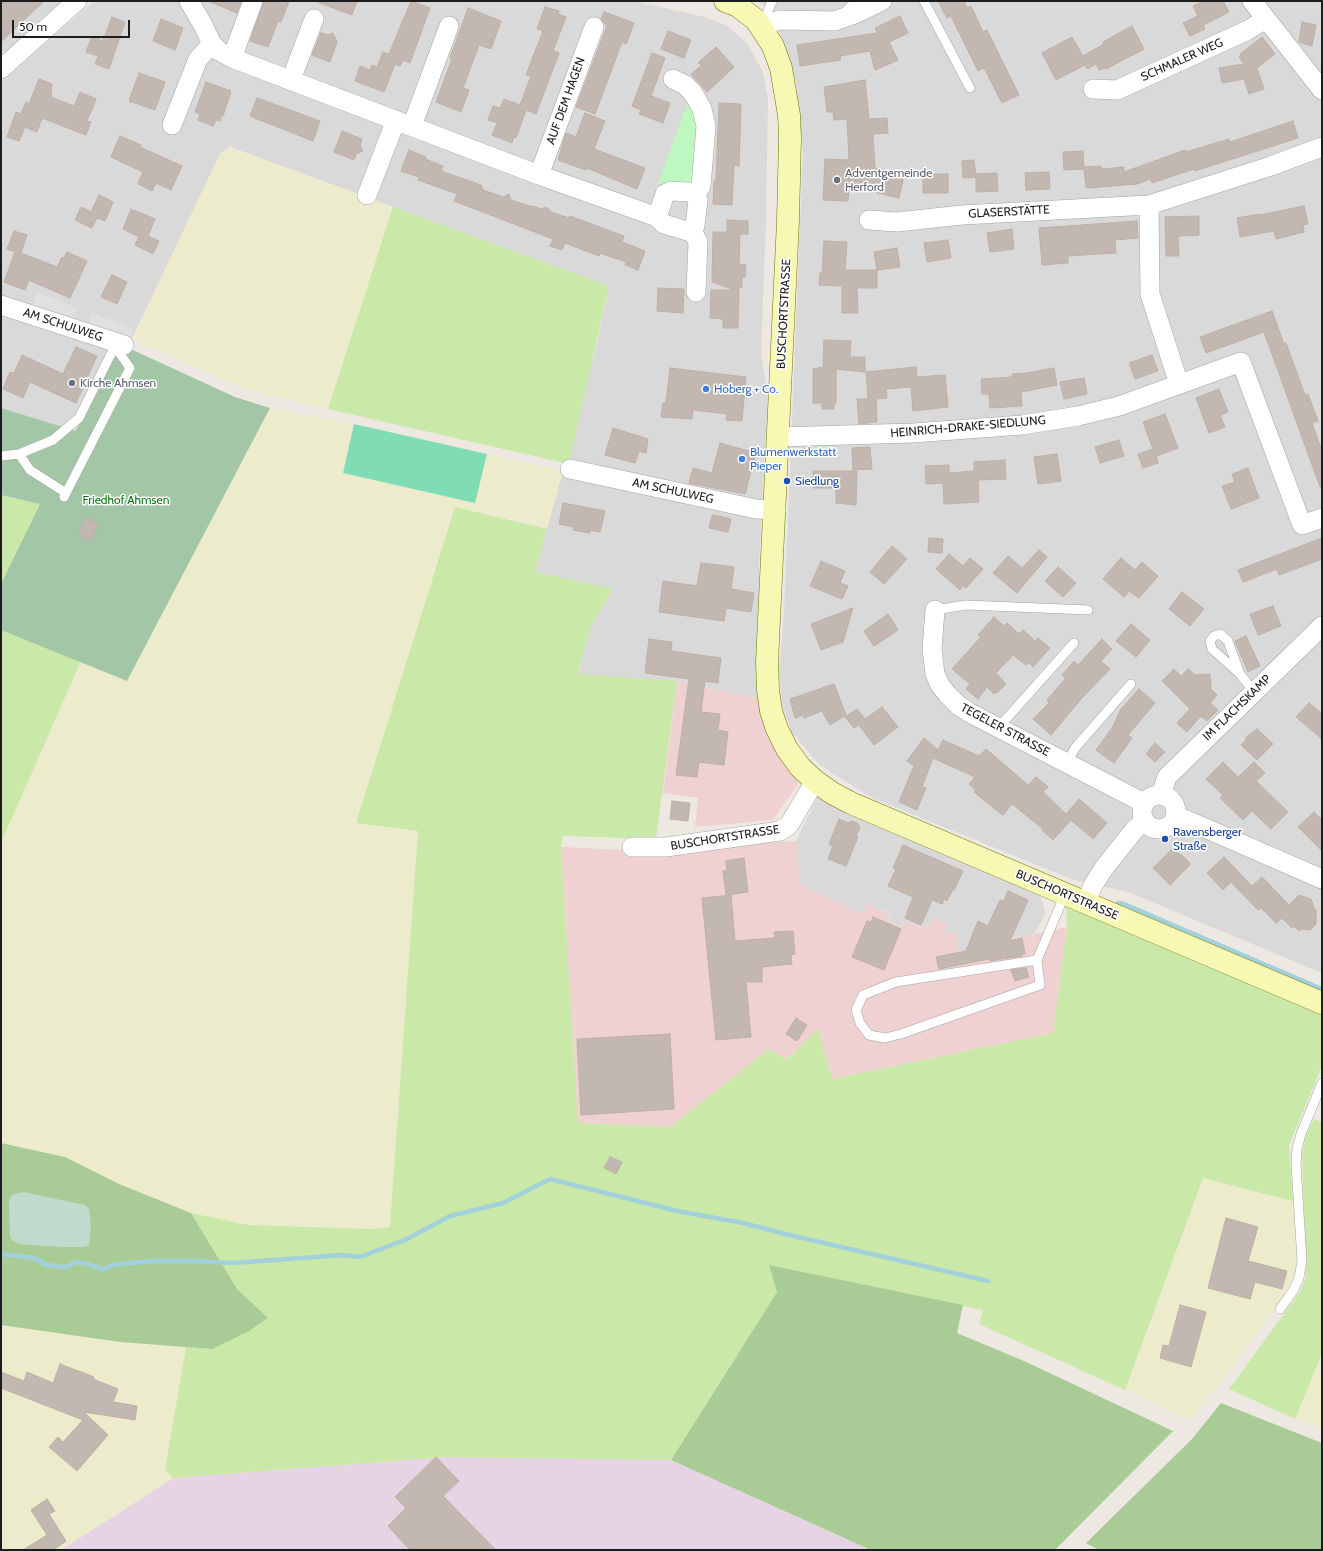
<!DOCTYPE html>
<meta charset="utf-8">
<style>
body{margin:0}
#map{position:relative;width:1323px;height:1551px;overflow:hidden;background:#ede9e2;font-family:Cabin,sans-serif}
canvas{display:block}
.frame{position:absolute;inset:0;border:2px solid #1c1c1c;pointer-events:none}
.scale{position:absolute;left:12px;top:20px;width:118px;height:18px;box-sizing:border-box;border:2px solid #1c1c1c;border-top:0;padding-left:5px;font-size:12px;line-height:14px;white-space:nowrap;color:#1c1c1c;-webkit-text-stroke:3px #fff;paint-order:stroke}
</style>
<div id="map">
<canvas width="1323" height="1551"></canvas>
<div class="frame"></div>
<div class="scale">50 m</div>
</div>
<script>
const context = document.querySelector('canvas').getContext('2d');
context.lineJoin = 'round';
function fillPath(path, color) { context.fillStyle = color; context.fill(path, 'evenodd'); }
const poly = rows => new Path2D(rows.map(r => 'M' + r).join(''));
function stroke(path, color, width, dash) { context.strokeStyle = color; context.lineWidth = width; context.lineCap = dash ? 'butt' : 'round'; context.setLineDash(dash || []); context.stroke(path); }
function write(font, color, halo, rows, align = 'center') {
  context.font = font + ' Cabin,sans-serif'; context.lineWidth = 3; context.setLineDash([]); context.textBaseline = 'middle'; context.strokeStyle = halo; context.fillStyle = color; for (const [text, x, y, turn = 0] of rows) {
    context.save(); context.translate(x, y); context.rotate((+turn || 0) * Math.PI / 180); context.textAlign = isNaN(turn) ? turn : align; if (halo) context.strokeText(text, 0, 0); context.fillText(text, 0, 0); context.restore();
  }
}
fillPath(poly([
 [1,1,62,1,6,52,1,50],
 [94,1,634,1,704,17,726,25,747,43,762,70,768,98,766,222,761,355,768,392,759,564,760,699,677,681,578,675,591,626,613,589,535,572,596,348,609,286,230,147,220,154,132,339,115,353,76,431,1,408,1,83],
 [756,1,1322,1,1322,973,1128,892,1074,880,870,797,820,765,792,733,782,705,779,673,784,612,803,153,797,86,784,42,765,6],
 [819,794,1038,890,1046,913,1034,934,956,951,934,918,931,924,921,927,904,920,901,927,887,921,890,913,867,904,862,914,800,884,796,841]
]), '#dad9d9');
fillPath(poly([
 [677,681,760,699,769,740,799,783,773,820,695,827,698,798,663,793],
 [796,841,800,884,862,914,867,903,890,914,887,921,901,927,904,920,921,927,931,924,934,918,948,924,945,932,957,934,956,950,1067,927,1053,1033,832,1079,818,1030,785,1060,769,1049,670,1127,578,1123,561,847,627,850]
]), '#efd1d1');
fillPath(poly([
 [446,1457,671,1460,871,1550,61,1550,173,1478]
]), '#e6d4e4');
fillPath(poly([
 [230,147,393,207,328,409,245,389,132,339,220,154],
 [270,408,354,424,343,473,475,503,487,454,563,471,547,529,455,507,356,823,418,831,390,1227,375,1229,248,1225,191,1213,119,1184,65,1157,1,1143,1,843,6,831,81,661,127,681],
 [1203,1177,1293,1201,1297,1255,1295,1275,1288,1291,1237,1361,1192,1418,1186,1418,1125,1390],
 [1,1325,120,1342,186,1347,165,1469,173,1478,61,1550,1,1550],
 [1322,1353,1322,1429,1295,1419]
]), '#ececcd');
fillPath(poly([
 [393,207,609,286,569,464,328,409],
 [1,495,40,504,1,584],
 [455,507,547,529,535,572,613,589,591,626,578,674,677,681,656,839,563,836,561,847,578,1123,670,1127,769,1049,786,1060,818,1029,832,1079,1053,1033,1067,927,1066,907,1322,1011,1322,1066,1289,1145,1293,1201,1203,1178,1125,1390,979,1324,983,1310,769,1265,777,1292,671,1460,446,1457,173,1478,165,1470,186,1347,212,1349,268,1318,237,1289,191,1213,248,1225,375,1229,390,1227,418,831,356,823],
 [1,630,81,661,1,843],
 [1314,1119,1322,1122,1322,1353,1295,1419,1229,1389,1300,1292,1306,1277,1302,1155,1305,1138]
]), '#cae8a8');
fillPath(poly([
 [1,1143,65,1157,119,1184,191,1213,237,1289,268,1318,249,1331,212,1349,120,1342,1,1325],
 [769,1265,963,1305,957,1333,1024,1361,1173,1431,1055,1550,871,1550,671,1460,777,1292],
 [1221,1403,1322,1443,1322,1550,1099,1550,1086,1543,1192,1439]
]), '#a9cc97');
fillPath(poly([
 [23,1192,85,1205,89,1209,91,1227,89,1245,85,1247,61,1247,20,1244,13,1241,10,1237,9,1201,12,1195]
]), '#bfdbcd');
fillPath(poly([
 [124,346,235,397,270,408,127,681,1,630,1,584,40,504,1,495,1,408,76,431,115,353]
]), '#a3c6a7');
fillPath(poly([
 [690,96,698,112,696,184,658,184],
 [830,446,829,454,827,457,792,456,792,455,797,452,807,449]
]), '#bef8c0');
fillPath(poly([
 [354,424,487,454,475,503,343,473]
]), '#80dcb4');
fillPath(poly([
 [38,292,77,308,72,320,33,305],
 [92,313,133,329,128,342,87,325]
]), '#e0e0e0');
stroke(poly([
 [1118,903,1124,904,1322,989],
 [1,1254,34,1258,44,1264,60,1267,66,1267,76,1262,84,1263,103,1269,117,1264,154,1261,196,1261,233,1263,342,1255,360,1257,407,1239,450,1216,503,1203,550,1179,677,1211,743,1223,785,1234,988,1281]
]), '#a2d1db', 4.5);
const building = poly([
 [1,1,44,1,1,42,1,1],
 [208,1,241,1,237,13,208,1],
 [264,1,289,1,281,22,278,21,268,47,250,41,264,1],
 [317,1,357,1,352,15,317,2,317,1],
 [411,1,430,8,410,63,403,60,400,66,395,64,384,92,355,81,360,66,370,70,372,65,377,67,383,52,389,54,411,1],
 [938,1,964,1,967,8,971,6,983,32,987,30,1019,95,1002,103,984,68,978,71,951,16,947,18,938,1],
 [1203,1,1223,1,1229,12,1203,25,1205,29,1190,36,1183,23,1198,16,1193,6,1203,1],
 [545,7,559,11,558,14,566,17,553,51,559,53,536,114,526,110,516,138,514,137,512,143,492,135,497,123,488,120,493,106,500,108,504,99,520,105,531,76,526,75,543,31,537,29,545,7],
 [468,8,501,21,491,49,479,45,463,88,469,90,461,112,436,102,452,59,450,58,468,8],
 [604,12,634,23,626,44,622,42,595,114,576,107,607,26,601,19,604,12],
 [900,16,908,33,889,42,898,60,875,70,870,51,840,56,841,60,800,66,797,45,877,33,875,28,900,16],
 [112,17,125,22,109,69,95,64,98,56,86,52,92,36,103,41,112,17],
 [161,19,183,28,175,50,153,41,161,19],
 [1302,22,1316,25,1312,46,1299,42,1302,22],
 [1132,26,1144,49,1106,69,1105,68,1099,70,1096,64,1087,69,1085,65,1056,80,1042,53,1072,37,1083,56,1104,44,1103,42,1132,26],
 [668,31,691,40,684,58,661,49,668,31],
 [321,33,328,35,333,33,337,42,330,62,312,55,321,33],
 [1262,37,1275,54,1257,68,1264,89,1249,94,1244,79,1222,83,1219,68,1244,64,1239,57,1241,55,1240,54,1262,37],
 [716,47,734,67,707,92,691,74,702,65,698,63,716,47],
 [652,53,665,58,651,96,670,103,663,123,639,114,641,110,632,106,652,53],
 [139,73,165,82,155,110,129,101,139,73],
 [39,79,52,84,51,97,74,106,80,92,96,99,87,121,91,122,86,135,42,118,37,132,25,127,19,141,7,137,16,112,21,114,26,102,29,104,39,79],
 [865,80,869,119,887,118,888,133,873,134,875,168,904,175,899,198,849,186,848,201,823,200,825,159,849,160,847,119,834,120,833,112,827,112,824,87,865,80],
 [206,82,231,91,223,116,222,115,220,121,216,120,213,126,198,120,200,114,195,112,206,82],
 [257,98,320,121,313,141,250,116,257,98],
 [719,103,741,104,739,166,734,165,732,205,713,204,714,181,716,181,719,103],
 [585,113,605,121,594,149,645,168,637,189,587,168,586,170,558,160,566,133,576,137,585,113],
 [1293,121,1298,138,1195,171,1194,169,1152,183,1151,179,1137,184,1088,188,1086,187,1084,169,1064,170,1063,152,1083,151,1084,167,1101,166,1102,169,1124,167,1124,172,1185,150,1186,152,1229,139,1230,142,1293,121],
 [342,131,362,139,360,145,363,151,356,154,354,160,334,152,342,131],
 [120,136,141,145,140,147,182,166,171,190,156,183,152,191,138,184,143,172,111,157,120,136],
 [409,150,426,157,425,159,443,166,441,171,481,185,483,190,503,197,509,194,511,200,533,207,533,206,542,209,545,207,549,209,551,212,569,218,570,216,624,236,622,242,645,251,638,270,625,265,626,262,600,253,599,256,565,243,562,250,550,246,553,239,454,201,457,194,418,180,419,177,401,171,409,150],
 [974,160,976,176,975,174,997,173,998,191,976,192,976,177,963,178,962,161,974,160],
 [1049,172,1050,189,1026,190,1025,173,1049,172],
 [923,174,948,174,948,193,923,193,923,174],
 [99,195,113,202,105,221,97,218,92,228,75,220,81,207,91,212,99,195],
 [1304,206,1308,224,1303,225,1304,232,1276,239,1274,231,1240,237,1237,218,1260,214,1260,215,1304,206],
 [131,209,134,211,134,210,155,219,148,236,159,241,153,254,135,245,139,237,123,229,131,209],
 [1199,216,1199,235,1178,236,1179,256,1166,256,1165,217,1199,216],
 [727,220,748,221,748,234,740,234,739,264,746,265,745,277,742,277,742,287,739,287,738,328,723,328,723,319,710,318,711,290,735,290,712,282,713,232,727,232,727,220],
 [1137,221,1138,238,1115,240,1116,253,1068,256,1068,263,1042,265,1039,228,1137,221],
 [1012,229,1014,249,990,252,987,233,1012,229],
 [14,231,27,235,21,253,57,267,62,257,64,258,67,252,87,261,70,298,29,280,25,290,4,282,15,252,7,249,14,231],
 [948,240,951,258,927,262,924,243,948,240],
 [824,241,847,242,845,270,877,270,877,288,857,288,858,313,842,313,842,286,819,285,820,273,822,273,824,241],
 [897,248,900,267,877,270,874,252,897,248],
 [112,275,127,282,117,304,101,297,112,275],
 [658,288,684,289,683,313,657,311,658,288],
 [1272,311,1284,344,1286,343,1305,395,1308,394,1318,421,1312,423,1322,451,1322,487,1320,487,1264,332,1206,353,1200,337,1272,311],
 [824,340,851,341,850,357,865,357,865,372,836,369,836,403,834,403,834,409,822,409,822,403,813,403,813,369,823,367,824,340],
 [76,347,97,356,76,403,30,382,23,398,3,389,10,372,14,373,22,355,63,374,76,347],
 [1152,355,1158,371,1135,379,1129,363,1152,355],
 [916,367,917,377,945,375,948,407,913,411,911,387,886,389,887,398,876,399,877,422,859,424,857,399,868,399,866,372,916,367],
 [670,368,746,377,742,421,726,420,727,414,693,410,692,419,661,417,663,403,666,403,670,368],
 [1054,368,1057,385,1021,392,1022,406,990,408,989,394,982,394,981,379,1012,377,1012,374,1027,373,1054,368],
 [1084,378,1087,394,1064,399,1060,382,1084,378],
 [1219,389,1228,412,1220,415,1225,427,1209,433,1196,398,1219,389],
 [1165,414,1178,448,1156,456,1158,463,1143,468,1138,454,1153,449,1143,422,1165,414],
 [613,428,648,439,646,453,639,451,635,463,605,455,613,428],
 [1119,440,1124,456,1100,463,1095,447,1119,440],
 [720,443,756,453,745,494,689,483,693,468,712,473,720,443],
 [870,447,872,469,853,470,852,448,870,447],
 [1057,454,1061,481,1038,484,1034,457,1057,454],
 [1005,460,1006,479,978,480,979,502,944,504,943,483,926,484,925,466,949,465,949,473,974,471,974,462,1005,460],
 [1248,468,1259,498,1231,509,1222,486,1235,482,1232,474,1248,468],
 [813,471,857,471,856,505,836,503,836,488,813,488,813,471],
 [563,503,605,511,600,532,590,530,590,533,573,530,574,527,559,524,563,503],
 [714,515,731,519,728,532,709,528,712,516,714,515],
 [86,518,99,524,90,542,78,535,86,518],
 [929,538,943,539,942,553,928,552,929,538],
 [1322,538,1322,559,1279,575,1277,569,1243,582,1238,570,1322,538],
 [892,546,907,559,884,584,870,572,892,546],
 [1039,550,1047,557,1017,593,993,573,1008,556,1022,568,1039,550],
 [949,554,963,566,970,558,983,569,966,588,963,586,960,590,936,569,949,554],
 [1121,558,1135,570,1142,562,1158,576,1139,598,1129,591,1124,597,1103,579,1121,558],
 [821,561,845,571,840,583,848,586,842,599,810,586,821,561],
 [701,563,734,567,731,589,754,593,751,612,726,608,724,621,659,612,663,581,697,586,701,563],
 [1058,567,1076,583,1063,597,1045,581,1058,567],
 [1182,592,1204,609,1190,626,1169,609,1182,592],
 [1273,606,1281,626,1258,635,1250,614,1273,606],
 [853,608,843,642,821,650,811,624,853,608],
 [888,614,898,630,874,646,864,631,888,614],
 [994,617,1004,626,1007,623,1019,634,1023,630,1035,641,1038,638,1050,648,1033,667,1028,662,1026,665,1013,655,996,673,1006,684,997,693,996,691,994,694,987,687,978,699,966,689,970,684,952,669,981,637,978,635,994,617],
 [1131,624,1150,640,1136,657,1116,641,1131,624],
 [1246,636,1260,666,1248,672,1235,641,1246,636],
 [649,639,672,642,671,651,721,658,718,683,705,681,701,712,720,714,718,730,728,732,724,765,699,762,697,777,676,775,689,679,645,673,649,639],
 [1102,639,1112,649,1101,661,1110,669,1081,699,1051,735,1033,719,1049,703,1047,700,1066,678,1062,675,1074,661,1078,665,1102,639],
 [1174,669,1181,676,1188,669,1195,675,1210,674,1211,689,1217,695,1210,703,1218,710,1207,721,1201,716,1187,732,1177,723,1190,709,1162,681,1174,669],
 [834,684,846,715,830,725,822,711,804,718,803,715,795,718,790,699,834,684],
 [1139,689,1155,703,1128,735,1132,738,1114,763,1096,750,1112,728,1121,709,1139,689],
 [1309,703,1322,714,1322,739,1296,717,1309,703],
 [882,707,898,727,874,745,859,725,854,728,845,717,857,709,865,719,882,707],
 [1257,729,1273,744,1257,760,1241,745,1246,740,1246,737,1257,729],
 [924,738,937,749,936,753,943,740,979,756,986,749,1028,785,1036,777,1048,787,1043,792,1066,814,1079,799,1107,823,1093,839,1071,820,1053,840,1042,830,1043,829,1012,804,1003,815,996,810,974,792,976,790,969,784,975,777,933,758,922,787,926,788,917,810,899,802,914,766,907,761,924,738],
 [1155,743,1165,752,1155,762,1146,754,1155,743],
 [1223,762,1238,777,1254,762,1265,773,1256,781,1288,812,1271,829,1252,811,1243,820,1220,798,1223,795,1206,779,1223,762],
 [672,801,690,803,688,821,670,819,672,801],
 [1314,812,1322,820,1322,851,1298,827,1314,812],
 [839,819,848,823,852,821,857,823,860,827,856,836,858,837,846,866,828,859,833,846,829,844,839,819],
 [903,845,963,871,954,890,953,889,947,901,944,899,942,904,932,900,921,925,905,918,913,897,888,886,896,869,893,868,903,845],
 [1173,848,1180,855,1182,855,1191,864,1170,885,1153,868,1173,848],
 [1224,857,1252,886,1262,877,1289,905,1299,895,1311,899,1314,908,1316,910,1316,924,1310,930,1302,929,1299,931,1294,926,1292,928,1282,918,1276,923,1261,908,1258,910,1231,882,1223,890,1207,873,1224,857],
 [744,858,748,892,726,895,723,871,727,870,726,861,744,858],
 [1008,891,1028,900,1010,941,1022,938,1025,954,1022,954,1022,956,990,961,989,959,939,969,936,957,966,951,978,921,988,926,1000,900,1004,901,1008,891],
 [731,895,735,941,775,938,774,932,793,931,795,954,791,955,792,964,762,967,762,982,746,982,751,1037,716,1040,702,898,731,895],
 [873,917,901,929,884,970,852,957,867,921,871,922,873,917],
 [1026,968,1029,977,1015,981,1011,970,1026,968],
 [796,1018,807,1025,797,1041,786,1034,796,1018],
 [670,1034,674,1109,581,1115,577,1039,670,1034],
 [610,1157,622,1162,616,1174,604,1168,610,1157],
 [1226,1218,1258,1227,1248,1261,1287,1271,1282,1289,1255,1282,1250,1299,1208,1288,1226,1218],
 [1180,1305,1206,1312,1191,1367,1160,1358,1163,1345,1169,1346,1180,1305],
 [60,1364,94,1377,93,1379,118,1389,113,1402,137,1406,135,1420,84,1412,108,1435,77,1471,49,1447,58,1437,63,1442,83,1420,1,1388,1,1372,24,1381,27,1372,53,1383,60,1364],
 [436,1457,459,1481,443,1496,496,1550,410,1550,388,1526,406,1508,395,1497,436,1457],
 [47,1499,55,1511,49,1514,66,1541,53,1550,23,1550,47,1535,31,1510,47,1499]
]);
fillPath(building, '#c2b8b1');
stroke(building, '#bfafa4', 1);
const lane = poly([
 [924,1,970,88],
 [845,12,856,1],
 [762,26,772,1],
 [19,454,30,470,66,493],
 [1,456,19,454,53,440,79,418,116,344],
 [64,497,130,368,118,351,117,343],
 [935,610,966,605,1088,610],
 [1240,674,1212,649,1210,641,1214,636,1220,634,1228,641,1240,674,1254,692],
 [998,728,1074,643],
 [1067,763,1075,748,1131,684],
 [1037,960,1040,985,901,1034,885,1038,869,1035,860,1023,856,1010,863,995,896,982,1037,960,1065,894],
 [1280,1309,1293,1291,1299,1278,1302,1261,1296,1164,1297,1149,1301,1134,1322,1083]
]);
const street = poly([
 [189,1,203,25,212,44,219,51,232,58,539,175,657,217],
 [1252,1,1322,90],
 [761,27,779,20,835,21,857,13,882,1],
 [232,58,253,1],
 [1,69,77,1],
 [673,79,685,85,693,93,702,109,706,126,701,186,695,195],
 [291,80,314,19],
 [1093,89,1117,90,1248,30,1266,19],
 [172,125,198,59,212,44],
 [412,126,449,26],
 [539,175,594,27],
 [671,191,689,192,695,195,698,200,695,226,692,230,687,231,664,224,657,217,665,194,671,191],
 [367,195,396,120],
 [1149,205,1150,294,1179,384],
 [869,220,897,222,962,215,1149,205,1271,166,1322,147],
 [692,230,698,242,696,292],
 [1,305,124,345],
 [779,437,913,433,1022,425,1078,416,1119,406,1241,362,1302,525,1322,518],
 [570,469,756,509,776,510],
 [935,610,932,649,935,674,940,685,947,694,958,705,970,713,1144,803],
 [1161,795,1167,777,1322,626],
 '1142 812a17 17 0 1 1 34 0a17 17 0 1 1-34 0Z',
 [1175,815,1322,879],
 [632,847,666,847,780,831,789,825,815,781],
 [1086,903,1092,887,1104,868,1135,829,1145,821]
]);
const secondary = poly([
 [725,1,738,6,756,20,773,46,781,68,789,115,790,138,788,221,767,662,768,690,771,711,777,729,787,749,800,767,815,781,832,793,851,803,1322,1003]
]);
stroke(lane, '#a3a3a3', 10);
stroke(street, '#a3a3a3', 20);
stroke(secondary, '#6a7006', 23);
stroke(lane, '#fff', 9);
stroke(street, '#fff', 19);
stroke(secondary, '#f8f8b5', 22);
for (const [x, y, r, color] of [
 [837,180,4,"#6b7280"],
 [72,383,4,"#6b7280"],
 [706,389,4,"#3f7fe0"],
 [742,459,4,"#3f7fe0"],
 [787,481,4,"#1a4fb4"],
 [1165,839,4,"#1a4fb4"]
]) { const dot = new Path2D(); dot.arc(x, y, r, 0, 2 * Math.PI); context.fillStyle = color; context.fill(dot); stroke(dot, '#fff', 1.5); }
write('12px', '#1c1c1c', '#fff', [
 ["SCHMALER WEG",1182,60,-24],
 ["AUF DEM HAGEN",566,101,-70],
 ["GLASERSTÄTTE",1009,212,-3],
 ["BUSCHORTSTRASSE",784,314,-87],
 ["AM SCHULWEG",63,325,18],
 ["HEINRICH-DRAKE-SIEDLUNG",968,427,-5],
 ["AM SCHULWEG",673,491,12],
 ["IM FLACHSKAMP",1237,708,-44],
 ["TEGELER STRASSE",1005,730,28],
 ["BUSCHORTSTRASSE",725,838,-9],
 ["BUSCHORTSTRASSE",1067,895,23]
]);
write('12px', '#5b616d', '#fff', [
 ["Adventgemeinde",845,173],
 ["Herford",845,187],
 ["Kirche Ahmsen",80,383]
], 'left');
write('12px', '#366cbe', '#fff', [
 ["Hoberg + Co.",714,389],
 ["Blumenwerkstatt",750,452],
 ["Pieper",750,466]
], 'left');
write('12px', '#164399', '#fff', [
 ["Siedlung",795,481],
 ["Ravensberger",1173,832],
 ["Straße",1173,846]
], 'left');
write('12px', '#0d7810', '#fff', [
 ["Friedhof Ahmsen",126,500]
]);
</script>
